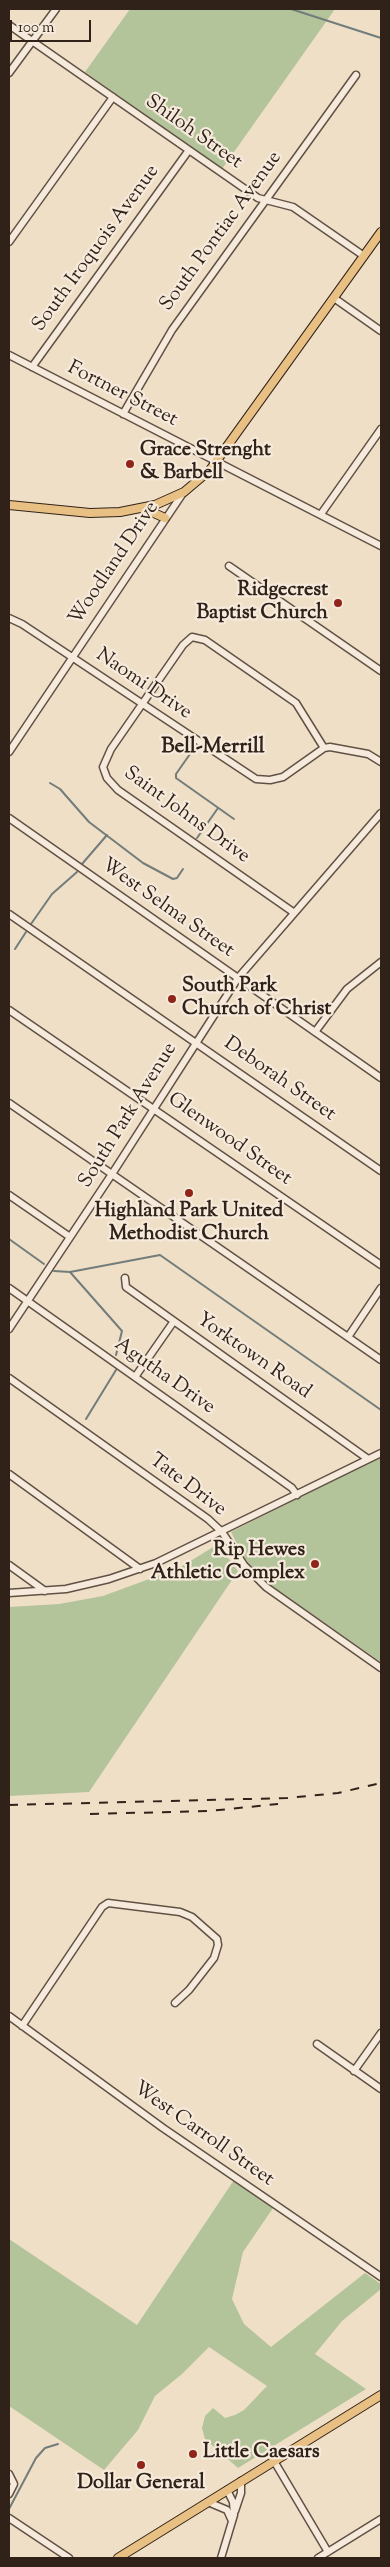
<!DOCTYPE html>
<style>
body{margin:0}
#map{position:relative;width:390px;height:2567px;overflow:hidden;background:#f0dfc7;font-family:"Sorts Mill Goudy",serif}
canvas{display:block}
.frame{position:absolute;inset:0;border:10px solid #312219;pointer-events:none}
.scale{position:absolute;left:10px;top:20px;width:81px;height:22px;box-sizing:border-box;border:2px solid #312219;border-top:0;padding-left:6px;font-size:15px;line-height:18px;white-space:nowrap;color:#312219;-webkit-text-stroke:4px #f5eadb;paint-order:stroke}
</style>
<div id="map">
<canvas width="390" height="2567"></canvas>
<div class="frame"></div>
<div class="scale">100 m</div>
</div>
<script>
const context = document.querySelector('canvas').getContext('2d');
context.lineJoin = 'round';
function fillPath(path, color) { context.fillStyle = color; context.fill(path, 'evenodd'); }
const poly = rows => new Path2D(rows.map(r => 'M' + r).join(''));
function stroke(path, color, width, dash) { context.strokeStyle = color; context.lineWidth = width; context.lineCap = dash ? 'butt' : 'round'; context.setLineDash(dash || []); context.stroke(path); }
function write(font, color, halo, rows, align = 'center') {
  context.font = font + ' "Sorts Mill Goudy",serif'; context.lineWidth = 4.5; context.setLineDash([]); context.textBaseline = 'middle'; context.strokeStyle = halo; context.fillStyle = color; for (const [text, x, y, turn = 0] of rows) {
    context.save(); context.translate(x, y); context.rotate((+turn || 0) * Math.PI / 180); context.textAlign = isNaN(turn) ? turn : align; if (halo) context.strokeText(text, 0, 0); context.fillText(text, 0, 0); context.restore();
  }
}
fillPath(poly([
 [130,9,335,9,222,169,85,72],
 [381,1456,381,1662,269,1584,245,1559,231,1532],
 [218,1544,238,1571,89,1792,9,1796,9,1607,59,1604,103,1596,179,1568],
 [234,2180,273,2208,243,2252,232,2299,244,2324,271,2347,365,2273,381,2284,381,2289,342,2321,315,2354,366,2389,238,2468,205,2439,202,2428,205,2416,213,2408,225,2418,235,2415,244,2410,267,2386,209,2347,182,2374,155,2396,138,2430,104,2470,9,2406,9,2239,137,2325]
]), '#b3c39a');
stroke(poly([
 [291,9,381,38],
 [197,744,176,774,176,778,234,819],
 [50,783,60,789,89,822,143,863,173,879,177,878,183,869],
 [197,838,218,808],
 [82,864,107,835],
 [31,924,52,894,77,872],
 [15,949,26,932],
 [9,1239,44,1264],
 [54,1271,70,1272,160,1255,381,1410],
 [70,1272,122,1331,116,1355],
 [86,1419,116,1370],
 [9,2509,36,2458,45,2448,58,2444]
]), '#727d7b', 2);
const minor = poly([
 [9,25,258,198,293,207,364,256],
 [9,73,56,9],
 [9,242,113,97],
 [334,298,381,331],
 [9,355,381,546],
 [32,367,189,150],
 [123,414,172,330,356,75],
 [321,514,381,429],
 [229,566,381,671],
 [9,618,22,624,256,779,270,780,283,777,324,748,330,747,368,754,381,762],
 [9,752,183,493],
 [9,818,381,1078],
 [293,912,118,790,107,778,103,767,111,749,183,645,192,637,205,640,296,703,324,748],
 [9,914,381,1171],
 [9,1010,381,1265],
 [315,1032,347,989,381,962],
 [9,1103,381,1360],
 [9,1195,70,1237],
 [125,1278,126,1287,368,1459],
 [9,1288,292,1488,297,1495],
 [9,1329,112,1174,238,978,381,813],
 [348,1337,381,1288],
 [135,1377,174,1321],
 [9,1378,208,1519,222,1532,244,1565,266,1587,381,1668],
 [9,1474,140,1569],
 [9,1565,45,1591],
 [9,1593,66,1589,109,1579,156,1563,381,1453],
 [9,2016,163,2128,381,2277],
 [22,2026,102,1907,108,1903,180,1912,192,1917,217,1939,218,1945,214,1958,189,1990,175,2003],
 [317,2044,381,2089],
 [354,2071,381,2033],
 [274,2461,328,2552],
 [9,2474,14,2484,9,2494],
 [208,2502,227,2510,232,2521],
 [235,2511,241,2493,241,2481],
 [9,2518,69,2558],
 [221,2558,234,2515,233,2502,227,2490],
 [318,2558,381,2519]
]);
const major = poly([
 [9,505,90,513,120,512,155,505,184,492,210,470,381,232],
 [143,508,165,518],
 [118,2558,381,2395]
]);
stroke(minor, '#615144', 9);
stroke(major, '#312219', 10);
stroke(minor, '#f5eadb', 6);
stroke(major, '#e8c084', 8);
stroke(poly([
 [9,1805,287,1798,338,1793,381,1783],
 [90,1814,209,1811,278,1804]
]), '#312219', 2, [9, 9]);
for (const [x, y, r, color] of [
 [130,464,5,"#8f2418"],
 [338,603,5,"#8f2418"],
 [172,999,5,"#8f2418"],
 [189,1193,5,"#8f2418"],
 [315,1564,5,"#8f2418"],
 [193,2454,5,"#8f2418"],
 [141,2465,5,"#8f2418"]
]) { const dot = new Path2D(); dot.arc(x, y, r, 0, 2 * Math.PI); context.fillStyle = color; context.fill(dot); stroke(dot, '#f5eadb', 2); }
write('20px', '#312219', '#f5eadb', [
 ["Shiloh Street",193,133,35],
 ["South Pontiac Avenue",222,232,-54],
 ["South Iroquois Avenue",97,249,-54],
 ["Fortner Street",122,395,27],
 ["Woodland Drive",115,564,-56],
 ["Naomi Drive",143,685,34],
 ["Saint Johns Drive",186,816,36],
 ["West Selma Street",167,909,35],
 ["Deborah Street",279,1080,35],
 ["South Park Avenue",129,1116,-58],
 ["Glenwood Street",229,1140,35],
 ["Yorktown Road",253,1357,35],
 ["Agutha Drive",164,1377,35],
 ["Tate Drive",187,1486,37],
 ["West Carroll Street",203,2135,35]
]);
write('bold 20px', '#312219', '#f5eadb', [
 ["Grace Strenght",140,452],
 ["& Barbell",140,475],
 ["Ridgecrest",328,592,"right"],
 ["Baptist Church",328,615,"right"],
 ["South Park",182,988],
 ["Church of Christ",182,1011],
 ["Highland Park United",189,1213,"center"],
 ["Methodist Church",189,1236,"center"],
 ["Rip Hewes",305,1552,"right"],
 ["Athletic Complex",305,1575,"right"],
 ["Little Caesars",203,2454],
 ["Dollar General",141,2485,"center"]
], 'left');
write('bold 21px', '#312219', '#f5eadb', [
 ["Bell-Merrill",213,748]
]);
</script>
